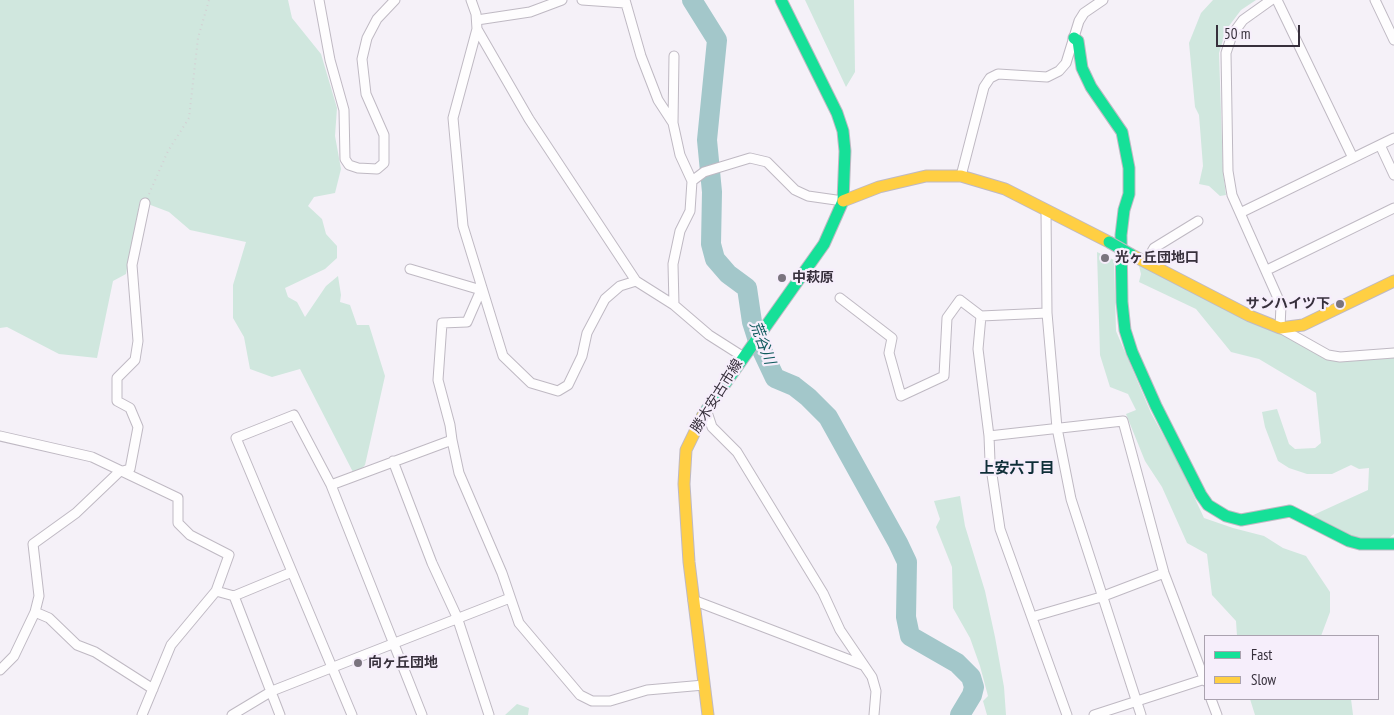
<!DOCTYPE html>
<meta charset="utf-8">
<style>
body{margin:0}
#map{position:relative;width:1394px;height:715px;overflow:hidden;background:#f5f1f8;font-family:"PT Sans Narrow",sans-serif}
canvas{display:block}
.legend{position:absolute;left:1204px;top:635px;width:175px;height:65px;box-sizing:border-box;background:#f6eefb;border:1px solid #aaa2af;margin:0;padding:6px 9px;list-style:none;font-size:15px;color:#37303c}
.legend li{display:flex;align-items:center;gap:10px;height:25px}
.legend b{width:25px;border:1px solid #aaa2af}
.scale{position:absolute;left:1216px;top:25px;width:84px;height:22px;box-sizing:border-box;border:2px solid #37303c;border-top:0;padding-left:6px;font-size:15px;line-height:18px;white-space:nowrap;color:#37303c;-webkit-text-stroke:4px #f6eefb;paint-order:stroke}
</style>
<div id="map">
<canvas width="1394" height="715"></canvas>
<ul class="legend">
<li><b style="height:6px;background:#16e098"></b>Fast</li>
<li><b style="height:6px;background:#ffcf43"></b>Slow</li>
</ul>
<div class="scale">50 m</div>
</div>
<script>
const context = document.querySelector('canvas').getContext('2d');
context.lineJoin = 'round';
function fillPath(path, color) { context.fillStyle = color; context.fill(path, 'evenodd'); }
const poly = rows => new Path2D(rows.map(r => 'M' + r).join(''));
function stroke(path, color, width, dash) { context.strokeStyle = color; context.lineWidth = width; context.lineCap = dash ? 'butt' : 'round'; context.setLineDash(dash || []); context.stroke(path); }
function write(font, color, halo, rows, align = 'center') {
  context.font = font + ' "PT Sans Narrow","Noto Sans JP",sans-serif'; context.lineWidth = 4.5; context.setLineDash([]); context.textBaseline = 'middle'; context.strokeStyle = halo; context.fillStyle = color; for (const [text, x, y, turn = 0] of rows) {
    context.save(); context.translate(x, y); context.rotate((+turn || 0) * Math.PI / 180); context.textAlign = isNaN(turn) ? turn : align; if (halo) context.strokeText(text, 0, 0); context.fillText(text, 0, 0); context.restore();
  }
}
fillPath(poly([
 [0,0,288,0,292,18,321,54,337,108,335,136,341,169,335,193,314,197,308,206,322,219,326,234,337,246,337,258,325,269,285,288,288,297,297,302,305,317,326,286,338,276,341,295,340,302,350,305,357,325,369,325,385,376,365,465,355,476,300,369,272,377,250,369,244,337,233,318,233,285,246,242,190,230,169,212,140,201,126,274,113,281,97,358,59,354,7,327,0,328],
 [805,0,854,0,855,72,846,87],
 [1213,0,1256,0,1241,10,1226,30,1219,53,1223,172,1226,195,1220,196,1209,186,1199,184,1203,166,1199,115,1195,107,1189,43,1201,13],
 [1097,252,1114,260,1116,331,1151,413,1179,464,1204,518,1233,528,1264,536,1283,548,1306,556,1330,592,1330,612,1321,636,1237,636,1236,621,1212,595,1207,554,1187,543,1162,487,1145,461,1126,414,1136,410,1128,394,1110,387,1100,355],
 [1137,258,1293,338,1327,360,1394,358,1394,534,1388,539,1358,540,1309,517,1368,490,1369,468,1359,469,1351,465,1332,474,1307,474,1289,468,1278,461,1265,427,1262,412,1277,409,1289,444,1295,449,1315,448,1321,443,1316,393,1259,359,1231,352,1196,309,1139,282,1141,274],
 [960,496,965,526,985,591,995,637,1004,687,1006,715,987,715,983,701,988,696,980,666,970,638,953,608,952,567,936,527,940,519,934,501],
 [1250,699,1351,699,1353,715,1255,715],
 [517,704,529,708,528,715,505,715]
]), '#d0e7de');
stroke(poly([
 [692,0,717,40,707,140,712,192,711,244,715,259,728,274,747,288,752,322,759,344,775,378,794,386,808,397,828,417,898,543,907,562,906,617,910,636,957,663,971,677,974,687,972,695,960,715]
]), '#a3c7ca', 20);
const street = poly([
 [319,0,330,60,344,110,345,159,349,165,358,168,377,169,384,163,384,135,366,94,362,59,367,38,377,19,395,0],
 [471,0,476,14,477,29,453,118,463,226,503,356,531,383,558,391,568,385,582,356,587,333,605,299,620,286,636,281],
 [582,0,625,3],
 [625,0,641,56,658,100,673,123,680,155,692,181,690,211,680,231,673,264,674,305],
 [1271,0,1243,20,1232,35,1226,53,1228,171,1232,195,1281,305,1280,328,1328,355,1340,357,1394,353],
 [1277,0,1353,158],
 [1375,0,1394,40],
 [477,20,530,12,562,0],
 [477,29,529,119,636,281,674,305,709,335,742,356],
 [673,123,674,56],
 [1380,145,1394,175],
 [961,176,984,87,990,78,998,74,1047,77,1059,71,1066,63,1079,21,1084,13,1103,0],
 [692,181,704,172,750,158,767,162,795,190,808,196,843,201],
 [1046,211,1047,313,1057,428,1071,499,1141,715],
 [1240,213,1394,138],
 [1146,262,1154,248,1198,221],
 [410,269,481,290,467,322,442,323,438,380,450,425,452,440],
 [1267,270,1394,208],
 [840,298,892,338,889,353,901,396,944,376,947,318,960,300,981,316],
 [1047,313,981,316,978,349,989,436,990,461,1000,529,1067,715],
 [706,409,712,427,737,452,823,593,840,630,872,677,876,691,874,715],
 [0,436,92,457,178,498,178,523,190,535,229,555,216,591,171,645,142,715],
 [989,436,1123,421,1164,573,1205,681],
 [393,461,432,563,457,617,489,715],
 [331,485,452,440,459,473,502,573,519,623,580,695,592,701,610,701,647,690,704,685],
 [216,591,234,596,292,572],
 [234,596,280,715],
 [693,600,863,665],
 [35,612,49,618,77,645,95,652,153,689],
 [1032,617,1101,597,1164,573],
 [0,670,14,656,35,612,39,596,33,544,76,513,119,472,130,469,138,427,130,408,117,401,117,378,135,360,138,341,132,265,145,203],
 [1211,699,1217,715],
 [232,715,272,691,510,598],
 [352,715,236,438,294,415,331,485,422,715],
 [1094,715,1205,679]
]);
const fast = poly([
 [1074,38,1078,41,1082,68,1091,87,1122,132,1129,168,1129,194,1124,210,1121,235,1122,302,1125,330,1132,352,1156,406,1201,495,1208,505,1226,516,1241,520,1290,511,1349,541,1360,544,1394,544],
 [703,415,824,244,843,201,845,151,843,131,837,113,781,0]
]);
const slow = poly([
 [843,201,879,187,926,176,961,176,1005,189,1109,242],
 [1132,255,1250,316,1280,328,1303,325,1394,281],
 [703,415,686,450,684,484,689,562,708,715]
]);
stroke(street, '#bfb9c3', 11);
stroke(fast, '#bfb9c3', 13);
stroke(slow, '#bfb9c3', 13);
stroke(poly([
 [149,194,168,151,189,118,198,38,209,0]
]), '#d3d1d4', 2, [1, 4]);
stroke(street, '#fefdfe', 9);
stroke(fast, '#16e098', 11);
stroke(slow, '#ffcf43', 11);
const fastBridge = poly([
 [1109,242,1132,255]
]);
stroke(fastBridge, '#bfb9c3', 13, []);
stroke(fastBridge, '#16e098', 11);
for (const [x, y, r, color] of [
 [1105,258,5,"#7a747e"],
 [782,278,5,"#7a747e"],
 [1340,304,5,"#7a747e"],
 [358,663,5,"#7a747e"]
]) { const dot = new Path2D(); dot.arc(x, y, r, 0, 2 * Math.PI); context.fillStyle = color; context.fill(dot); stroke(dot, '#f6eefb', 2); }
write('bold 14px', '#37303c', '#f6eefb', [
 ["光ヶ丘団地口",1115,258],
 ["中萩原",792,278],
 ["サンハイツ下",1330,304,"right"],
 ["向ヶ丘団地",368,663]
], 'left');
write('14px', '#37303c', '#f6eefb', [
 ["勝木安古市線",717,396,-58]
]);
write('italic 15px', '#0f5a5d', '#f6eefb', [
 ["荒谷川",762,343,69]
]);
write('bold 15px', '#0f2f38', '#f6eefb', [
 ["上安六丁目",1017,469]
]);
</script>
